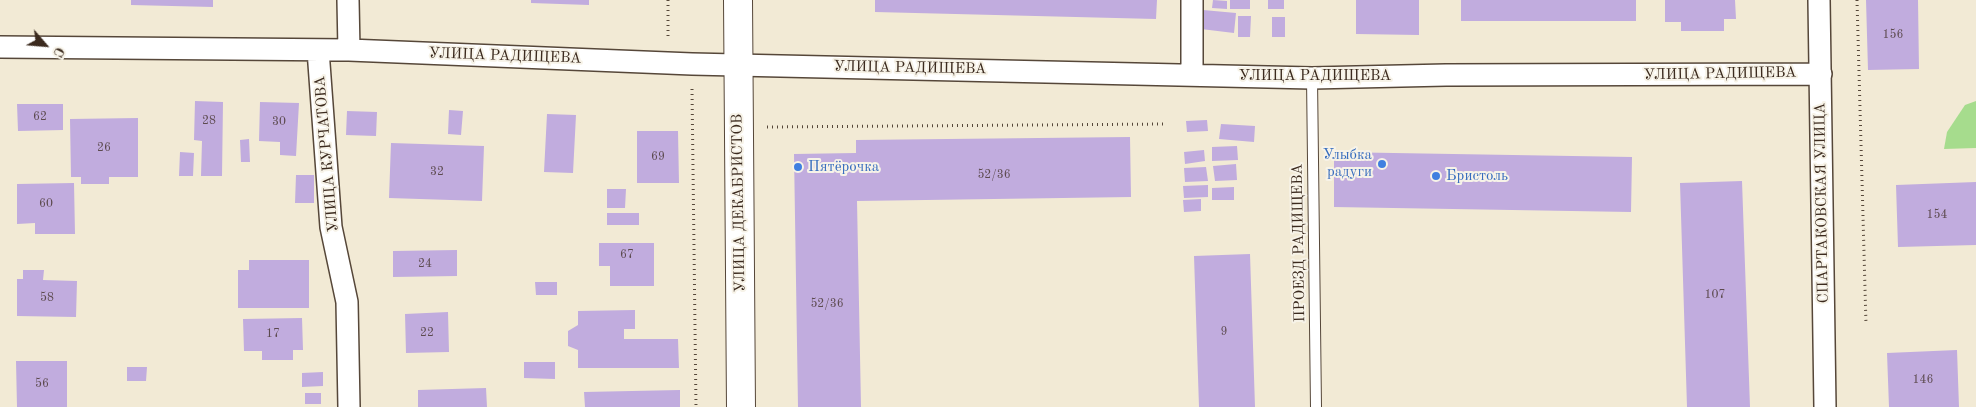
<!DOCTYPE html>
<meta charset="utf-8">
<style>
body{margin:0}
#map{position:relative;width:1976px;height:407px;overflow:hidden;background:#f2ead5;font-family:"Old Standard TT",serif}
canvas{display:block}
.north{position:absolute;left:20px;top:20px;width:50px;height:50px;-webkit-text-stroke:4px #f7f3e8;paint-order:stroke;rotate:117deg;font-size:14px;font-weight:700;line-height:20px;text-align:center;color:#3b2a1e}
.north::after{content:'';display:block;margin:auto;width:18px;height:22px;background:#3b2a1e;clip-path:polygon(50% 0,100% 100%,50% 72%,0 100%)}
</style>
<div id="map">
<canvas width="1976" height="407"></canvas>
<div class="north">С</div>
</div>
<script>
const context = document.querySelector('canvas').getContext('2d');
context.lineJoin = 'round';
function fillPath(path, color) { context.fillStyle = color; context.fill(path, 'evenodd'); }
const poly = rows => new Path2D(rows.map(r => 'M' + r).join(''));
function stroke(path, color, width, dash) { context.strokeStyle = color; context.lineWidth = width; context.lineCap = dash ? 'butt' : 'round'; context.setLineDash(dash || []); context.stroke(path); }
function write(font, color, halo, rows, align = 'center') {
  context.font = font + ' "Old Standard TT",serif'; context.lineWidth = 4; context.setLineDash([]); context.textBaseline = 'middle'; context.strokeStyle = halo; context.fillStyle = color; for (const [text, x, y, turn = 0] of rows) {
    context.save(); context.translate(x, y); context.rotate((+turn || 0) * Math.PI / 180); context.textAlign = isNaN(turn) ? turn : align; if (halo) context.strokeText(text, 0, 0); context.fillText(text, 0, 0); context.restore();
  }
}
fillPath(poly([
 [1976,101,1976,148,1944,149,1947,132,1965,105]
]), '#a6dc8d');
fillPath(poly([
 [131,0,213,0,213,7,131,5],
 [531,0,589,0,589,5,531,3],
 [875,0,1157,0,1156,19,875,12],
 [1213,0,1227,1,1227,9,1212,8],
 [1230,0,1250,0,1250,9,1230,9],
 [1268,0,1284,0,1284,9,1268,9],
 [1356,0,1419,0,1419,35,1356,34],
 [1461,0,1636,0,1636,21,1461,21],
 [1665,0,1735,0,1736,19,1724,19,1724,31,1681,31,1681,22,1665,22],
 [1866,0,1918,0,1919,69,1868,70],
 [1203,10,1236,13,1234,33,1201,29],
 [1238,16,1251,16,1250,37,1238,37],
 [1272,17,1285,17,1285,37,1272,37],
 [195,101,223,102,222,176,201,176,202,141,194,140],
 [260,102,299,103,296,156,280,155,280,142,259,141],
 [17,104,63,104,63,130,18,131],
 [449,110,463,111,461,135,448,134],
 [347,111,377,112,376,136,346,135],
 [547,114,576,115,573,173,544,172],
 [138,118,138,177,109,177,109,184,81,184,81,177,71,177,70,119],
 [1207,120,1208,131,1187,132,1186,121],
 [1221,124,1255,126,1254,142,1219,139],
 [637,131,678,131,679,183,637,183],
 [1130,137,1131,197,857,201,861,407,798,407,794,154,856,153,856,140],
 [249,139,250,162,241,162,240,140],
 [391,143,484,146,482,201,389,198],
 [1237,146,1238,160,1212,161,1212,147],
 [1204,150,1205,161,1185,164,1184,152],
 [180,152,194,153,193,176,179,176],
 [1334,152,1632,157,1631,212,1334,207],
 [1236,164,1237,180,1215,181,1213,166],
 [1206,167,1208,181,1185,182,1184,168],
 [296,175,314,175,314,203,295,203],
 [1742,181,1750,407,1687,407,1680,183],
 [1976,182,1976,245,1898,247,1896,185],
 [74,183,75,234,35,234,35,223,17,224,17,184],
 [1208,185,1208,197,1184,198,1183,186],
 [1234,187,1234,200,1212,200,1212,188],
 [607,189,626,189,625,208,607,208],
 [1201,199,1201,211,1184,212,1183,200],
 [607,213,639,213,639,225,607,225],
 [599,243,654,243,654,286,610,286,610,266,599,266],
 [457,250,457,276,393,277,393,251],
 [1250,254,1255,407,1199,407,1194,256],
 [249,260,309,260,309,308,238,308,238,270,249,270],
 [23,270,44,270,43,280,77,281,76,317,17,316,17,279,23,279],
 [535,282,557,282,557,295,536,295],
 [635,310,635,329,624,329,624,339,678,339,679,368,578,368,578,350,568,346,568,331,578,325,578,311],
 [448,312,449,352,406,353,405,314],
 [302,318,303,350,293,350,293,360,262,360,262,351,244,351,243,319],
 [1957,350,1959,407,1889,407,1887,353],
 [16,361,67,361,67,407,17,407],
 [524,362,555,362,555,379,524,378],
 [127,367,147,367,146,381,127,381],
 [323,372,323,386,302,387,302,373],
 [486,388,487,407,418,407,418,390],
 [680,390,680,407,585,407,584,392],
 [305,393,321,393,321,404,305,404]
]), '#c1acde');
const lane = poly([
 [1312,78,1316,407]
]);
const street = poly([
 [348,0,349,50],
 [1819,0,1825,407],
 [0,47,349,50,692,64,1312,78,1446,75,1821,74],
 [318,50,331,227,347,302,349,407],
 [1192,75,1192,0]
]);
const secondary = poly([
 [738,0,741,407]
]);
stroke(lane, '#564739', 12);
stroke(street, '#564739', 24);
stroke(secondary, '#564739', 30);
stroke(poly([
 [668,0,668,39],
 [1857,0,1866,324],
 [692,89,696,407],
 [767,127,1166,124]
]), '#564739', 3, [1, 4]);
stroke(lane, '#fff', 10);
stroke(street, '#fff', 21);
stroke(secondary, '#fff', 28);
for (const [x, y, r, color] of [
 [1382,164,5,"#3f7fe0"],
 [798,167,5,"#3f7fe0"],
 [1436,176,5,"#3f7fe0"]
]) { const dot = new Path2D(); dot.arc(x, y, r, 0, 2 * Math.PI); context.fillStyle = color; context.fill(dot); stroke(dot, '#f7f3e8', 2); }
write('12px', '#5c4a4e', null, [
 ["156",1893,35],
 ["62",40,117],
 ["28",209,121],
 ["30",279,122],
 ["26",104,148],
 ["69",658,157],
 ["32",437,172],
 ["52/36",994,175],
 ["60",46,204],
 ["154",1937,215],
 ["67",627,255],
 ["24",425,264],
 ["107",1715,295],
 ["58",47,298],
 ["52/36",827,304],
 ["9",1224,332],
 ["22",427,333],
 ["17",273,334],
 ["146",1923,380],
 ["56",42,384]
]);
write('15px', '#3b2a1e', '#f7f3e8', [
 ["УЛИЦА РАДИЩЕВА",505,56,2],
 ["УЛИЦА РАДИЩЕВА",910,68,1],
 ["УЛИЦА РАДИЩЕВА",1720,74,-1],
 ["УЛИЦА РАДИЩЕВА",1315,76],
 ["УЛИЦА КУРЧАТОВА",327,154,-95],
 ["УЛИЦА ДЕКАБРИСТОВ",739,203,-91],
 ["СПАРТАКОВСКАЯ УЛИЦА",1822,203,-91],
 ["ПРОЕЗД РАДИЩЕВА",1299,243,-91]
]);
write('15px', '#366cbe', '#f7f3e8', [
 ["Улыбка",1372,155,"right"],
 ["радуги",1372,172,"right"],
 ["Пятёрочка",808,167],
 ["Бристоль",1446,176]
], 'left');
</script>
